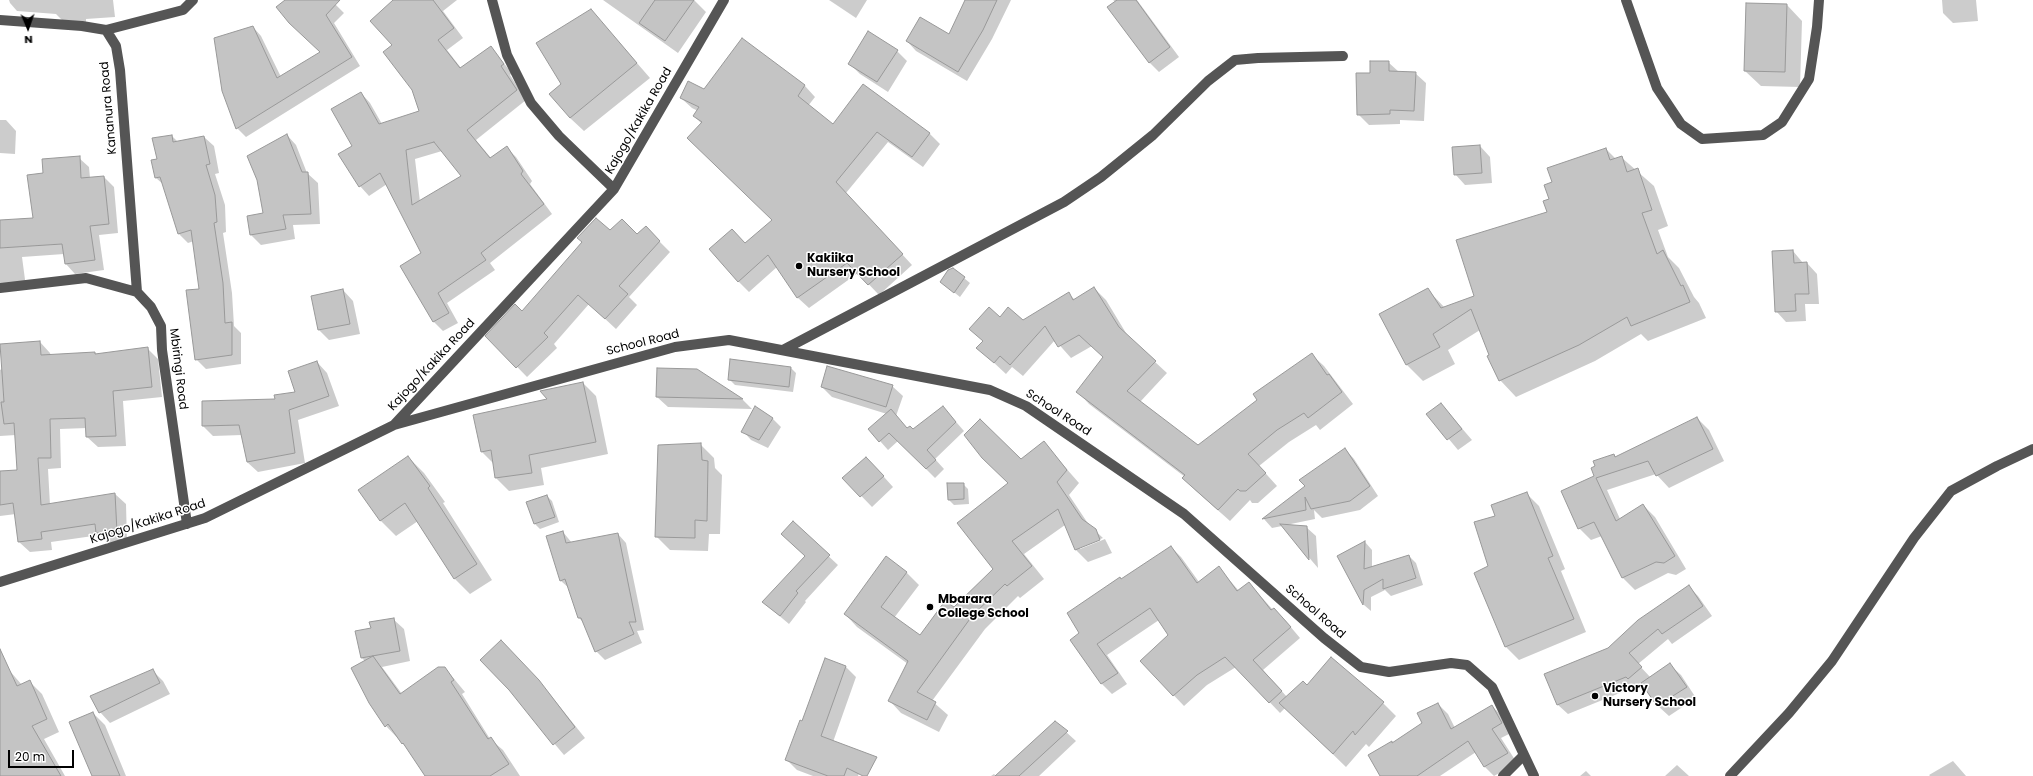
<!DOCTYPE html>
<style>
body{margin:0}
#map{position:relative;width:2033px;height:776px;overflow:hidden;background:#fff;font-family:Poppins,sans-serif}
canvas{display:block}
.north{position:absolute;left:8px;top:8px;width:40px;height:40px;-webkit-text-stroke:3px #fff;paint-order:stroke;rotate:178deg;font-size:11px;font-weight:700;line-height:16px;text-align:center;color:#000}
.north::after{content:'';display:block;margin:auto;width:14px;height:18px;background:#000;clip-path:polygon(50% 0,100% 100%,50% 72%,0 100%)}
.scale{position:absolute;left:8px;top:750px;width:66px;height:18px;box-sizing:border-box;border:2px solid #000;border-top:0;padding-left:5px;font-size:12px;line-height:14px;white-space:nowrap;color:#000;-webkit-text-stroke:3px #fff;paint-order:stroke}
</style>
<div id="map">
<canvas width="2033" height="776"></canvas>
<div class="north">N</div>
<div class="scale">20 m</div>
</div>
<script>
const context = document.querySelector('canvas').getContext('2d');
context.lineJoin = 'round';
function fillPath(path, color) { context.fillStyle = color; context.fill(path, 'evenodd'); }
const poly = rows => new Path2D(rows.map(r => 'M' + r).join(''));
function stroke(path, color, width, dash) { context.strokeStyle = color; context.lineWidth = width; context.lineCap = dash ? 'butt' : 'round'; context.setLineDash(dash || []); context.stroke(path); }
function write(font, color, halo, rows, align = 'center') {
  context.font = font + ' Poppins,sans-serif'; context.lineWidth = 3; context.setLineDash([]); context.textBaseline = 'middle'; context.strokeStyle = halo; context.fillStyle = color; for (const [text, x, y, turn = 0] of rows) {
    context.save(); context.translate(x, y); context.rotate((+turn || 0) * Math.PI / 180); context.textAlign = isNaN(turn) ? turn : align; if (halo) context.strokeText(text, 0, 0); context.fillText(text, 0, 0); context.restore();
  }
}
fillPath(poly([
 [9,0,113,0,115,17,86,19,86,22,62,20,56,14,17,11,10,3],
 [287,0,331,0,344,13,334,23,360,66,246,137,237,128,223,91,253,27,261,36,281,77,321,52],
 [395,0,457,0,443,11,463,38,447,50,461,68,490,47,512,73,510,75,526,100,476,140,491,158,507,148,516,157,532,181,530,184,552,214,490,263,495,270,447,303,458,323,443,331,433,321,422,253,387,184,369,196,360,186,353,146,361,93,370,103,382,124,421,112],
 [442,151,462,176,420,202,415,159],
 [603,0,694,0,706,12,678,53],
 [829,0,867,0,856,18],
 [966,0,1011,0,992,39,967,81,916,51,907,41,950,36],
 [1113,0,1137,0,1179,57,1159,72,1149,62,1116,2],
 [1942,0,1976,0,1978,21,1953,23,1943,13],
 [1787,5,1802,21,1800,87,1761,86,1745,71],
 [591,10,650,78,584,131,570,118,563,84],
 [742,39,805,86,815,97,808,106,833,126,929,133,940,144,923,167,888,142,846,193,912,265,879,295,858,273,809,308,798,298,777,267,749,292,738,281,746,244,773,220,702,124,694,116,698,111,692,108,681,98,704,90],
 [897,51,907,61,888,92,860,74,849,63],
 [1388,62,1399,72,1415,73,1426,83,1424,121,1400,120,1400,124,1369,125,1358,114,1372,74],
 [0,120,6,120,16,131,15,154,0,153],
 [287,135,296,145,307,173,318,183,320,224,293,225,295,239,261,245,251,235,248,217,264,214,258,180],
 [172,136,178,142,204,137,214,146,219,173,215,174,225,205,226,232,223,233,232,293,234,326,241,333,241,364,206,369,196,359,200,290,194,241,188,243,179,234,164,185,156,178,158,160],
 [1480,146,1490,157,1492,183,1465,185,1455,174],
 [1606,149,1616,159,1621,157,1654,186,1668,226,1658,230,1668,257,1679,268,1694,297,1699,303,1706,318,1648,341,1641,334,1595,361,1516,397,1500,380,1480,330,1448,350,1455,364,1423,381,1407,365,1381,314,1427,289,1445,308,1475,296,1548,213,1554,183],
 [79,158,89,167,90,178,104,177,114,187,118,233,99,235,104,270,75,274,66,264,64,254,22,257,26,287,0,291,0,221,34,219,44,174],
 [610,232,656,238,670,252,629,297,637,305,616,329,589,304,554,344,557,348,527,377,487,336,522,312],
 [1793,251,1803,263,1807,263,1817,274,1819,304,1805,304,1806,321,1786,322,1776,311],
 [953,269,970,283,960,297,941,282],
 [1094,288,1106,300,1129,338,1167,373,1140,402,1198,446,1259,400,1312,355,1324,366,1353,404,1320,430,1316,425,1289,442,1259,466,1277,486,1258,503,1252,503,1250,500,1230,521,1195,490,1185,477,1089,404,1078,392,1104,357,1092,346,1071,358,1055,340,1023,376,1012,367,1006,374,978,348,1000,318,1023,322,1069,294,1075,300],
 [343,290,353,301,360,334,329,340,319,330,312,296],
 [40,342,50,353,51,356,95,353,97,355,147,348,158,359,162,397,123,401,126,446,98,447,87,437,87,428,60,429,61,468,48,469,50,505,115,494,126,504,127,542,107,543,100,535,51,542,52,550,30,552,19,542,16,514,0,516,0,472,18,471,16,435,0,436,0,370],
 [317,362,327,373,339,406,298,420,305,463,258,472,247,462,242,435,213,436,203,426,296,393],
 [791,368,796,373,793,392,735,385,730,380],
 [697,370,743,400,752,409,668,407,657,397],
 [583,383,596,396,608,454,541,468,544,485,509,491,496,478,494,464,482,452,474,416,549,400],
 [892,386,903,396,896,416,908,429,913,430,943,407,964,431,935,459,944,469,935,478,898,441,888,450,880,441,887,414,832,397,822,387],
 [1441,404,1472,440,1458,450,1428,414],
 [772,418,781,427,768,448,751,440,743,431],
 [1697,418,1709,430,1724,461,1669,488,1656,474,1607,490,1620,519,1643,505,1655,517,1686,569,1676,575,1668,573,1635,590,1623,578,1602,536,1591,540,1579,528,1596,476,1614,455,1616,457],
 [1043,442,1079,483,1069,495,1089,525,1103,538,1080,547,1080,549,1105,539,1112,553,1088,562,1076,550,1065,525,1024,554,1044,579,1020,598,1018,596,985,629,932,701,948,715,939,732,901,713,889,700,908,664,857,627,845,614,906,572,919,585,894,618,920,637,955,608,994,569,1010,484,1021,461],
 [700,444,714,458,715,468,722,475,720,534,709,534,708,551,670,550,656,536],
 [1345,449,1354,459,1378,496,1360,510,1322,518,1314,510,1315,519,1286,525,1306,527,1316,536,1318,568,1282,526,1272,528,1264,519,1306,486],
 [408,457,424,473,445,502,443,503,492,580,470,594,455,579,418,521,396,536,380,520],
 [876,468,893,487,872,507,844,478],
 [963,484,968,489,969,504,954,505,949,500],
 [1526,493,1539,506,1565,569,1561,571,1586,632,1519,660,1506,647,1475,573,1489,567,1496,516],
 [547,496,552,501,559,522,540,529,535,524,527,503],
 [793,523,838,565,805,601,806,602,789,624,763,602,806,557,791,543],
 [563,532,572,543,618,534,626,543,644,630,637,631,642,643,605,660,596,651,583,622,579,618,570,589,561,581],
 [1365,542,1372,550,1372,568,1409,556,1416,563,1423,585,1391,596,1385,590,1371,597,1371,611,1364,605,1338,557],
 [1171,547,1181,557,1199,582,1219,568,1239,591,1249,583,1273,610,1284,619,1300,638,1263,670,1287,697,1308,686,1383,703,1396,716,1369,747,1366,744,1346,767,1285,708,1280,713,1236,667,1207,685,1184,706,1141,661,1169,635,1159,620,1107,655,1127,684,1112,694,1102,684,1071,640,1080,634,1122,580],
 [1689,587,1698,596,1712,616,1672,644,1668,639,1638,664,1651,678,1670,665,1681,675,1696,698,1669,716,1658,706,1643,684,1639,688,1637,686,1568,714,1558,705,1608,648],
 [393,619,404,629,410,661,382,667,402,694,445,668,465,692,462,694,490,739,503,750,520,776,426,776,408,749,386,726,370,703,365,661,362,658,357,632,372,629],
 [846,667,856,677,833,742,864,760,858,776,813,776,797,770,786,759,803,722],
 [9,670,22,685,29,681,42,694,59,732,44,739,65,776,0,776,0,674],
 [152,670,163,681,170,694,110,723,100,712],
 [509,690,548,692,585,738,564,755],
 [1438,704,1448,714,1455,728,1492,706,1502,716,1511,733,1501,738,1517,763,1494,776,1485,767,1476,752,1440,776,1381,776,1393,744,1423,724],
 [93,713,105,725,126,776,93,776],
 [1055,722,1076,741,1039,776,991,776,994,774,996,776],
 [1953,761,1966,776,1930,776,1929,775],
 [1677,765,1689,776,1665,776],
 [1586,771,1591,776,1580,776]
]), '#0003');
const building = poly([
 [285,0,340,0,326,15,352,57,236,129,222,91,214,38,253,26,277,78,320,52,289,23,276,7,285,0],
 [393,0,433,0,454,28,438,40,460,68,491,46,504,64,501,66,517,90,467,130,490,158,507,146,523,171,521,174,544,204,481,253,486,260,438,293,449,313,433,322,400,266,421,253,380,173,359,187,338,154,352,146,331,109,361,92,379,124,419,111,412,90,383,52,392,45,370,21,393,0],
 [434,142,461,176,412,205,406,150,434,142],
 [655,0,694,0,665,41,639,23,655,0],
 [965,0,997,0,983,30,958,72,906,41,920,17,949,34,965,0],
 [1117,0,1136,0,1170,47,1149,63,1107,7,1117,0],
 [1746,3,1787,4,1785,72,1744,71,1746,3],
 [591,9,637,63,570,118,549,94,561,84,536,43,591,9],
 [868,31,898,50,877,82,848,64,868,31],
 [742,38,805,85,798,96,833,124,863,84,930,133,912,157,877,132,836,182,903,254,868,285,847,263,797,298,768,255,738,282,709,249,732,229,745,243,772,220,687,138,702,122,693,116,699,107,680,98,688,81,704,89,742,38],
 [1370,61,1389,61,1389,71,1416,72,1414,111,1390,110,1390,114,1357,115,1356,73,1370,73,1370,61],
 [287,134,302,172,308,172,311,214,283,215,286,229,250,235,247,216,263,213,257,180,247,156,287,134],
 [172,135,173,142,204,136,210,164,206,165,215,195,217,222,214,223,223,283,225,323,232,322,232,355,195,360,186,290,199,289,191,230,178,234,160,177,155,178,151,160,157,159,152,138,172,135],
 [1480,145,1482,173,1454,175,1452,147,1480,145],
 [1606,148,1610,160,1622,156,1627,172,1638,168,1652,210,1642,213,1657,254,1663,250,1681,286,1683,285,1690,302,1631,326,1627,317,1579,345,1499,381,1487,356,1489,355,1471,309,1433,334,1440,347,1406,365,1379,314,1428,288,1441,308,1474,296,1456,240,1547,212,1543,201,1549,199,1544,185,1552,182,1547,168,1606,148],
 [80,156,81,178,104,176,109,224,90,226,95,260,65,264,62,244,0,248,0,220,33,218,27,175,43,173,42,159,80,156],
 [596,218,610,230,622,219,637,234,646,226,660,241,619,286,628,294,605,319,578,295,544,333,548,337,516,368,485,336,515,304,522,311,582,242,577,238,596,218],
 [1793,250,1794,263,1807,262,1809,294,1795,294,1796,311,1775,312,1772,251,1793,250],
 [953,268,965,277,954,293,940,282,948,270,953,268],
 [1094,287,1119,327,1156,361,1127,391,1198,445,1257,400,1253,394,1312,353,1327,375,1329,374,1342,392,1308,418,1304,413,1277,430,1248,454,1266,473,1246,491,1240,491,1238,489,1218,510,1182,478,1185,475,1076,392,1103,357,1079,335,1058,347,1045,326,1010,365,1000,356,994,363,976,348,983,341,969,329,989,307,1000,317,1008,307,1023,320,1069,292,1073,300,1094,287],
 [343,289,350,324,318,330,311,296,343,289],
 [40,341,41,355,95,352,95,354,148,347,152,387,113,391,116,436,86,437,85,418,50,419,51,458,38,458,41,505,115,493,117,532,96,533,95,524,41,532,42,539,18,542,13,503,0,505,0,471,17,470,14,423,4,424,1,402,4,402,0,344,40,341],
 [730,359,791,367,789,387,728,380,730,359],
 [317,361,329,396,289,410,295,453,247,462,239,425,202,426,202,401,275,399,274,395,295,392,288,371,317,361],
 [827,366,893,385,886,407,821,387,827,366],
 [657,368,697,369,743,399,656,397,657,368],
 [583,382,596,442,529,455,532,473,495,478,491,450,481,452,473,415,547,399,540,391,583,382],
 [1441,403,1462,429,1447,440,1426,414,1441,403],
 [755,406,773,418,759,440,741,432,755,406],
 [943,406,956,422,927,450,936,460,926,469,889,433,879,442,868,429,891,409,907,428,910,426,913,429,943,406],
 [1697,417,1713,449,1656,476,1648,461,1596,478,1616,521,1643,504,1675,556,1664,563,1656,562,1622,578,1594,522,1578,529,1561,491,1594,476,1591,468,1595,466,1593,461,1614,454,1615,457,1697,417],
 [980,419,1021,459,1044,441,1067,470,1057,482,1082,519,1096,529,1100,540,1075,550,1058,509,1012,541,1032,566,1007,586,1005,584,972,616,917,692,936,702,927,720,888,701,908,661,844,614,886,556,907,572,881,607,920,635,945,601,954,607,993,569,957,523,1008,483,982,458,964,435,980,419],
 [701,443,702,460,708,461,707,521,695,520,695,538,655,537,658,445,701,443],
 [1345,448,1370,486,1350,501,1311,509,1305,497,1306,510,1262,519,1305,486,1299,480,1345,448],
 [408,456,430,486,428,488,477,564,454,579,405,503,380,521,358,490,408,456],
 [866,457,884,476,860,497,842,478,866,457],
 [947,483,964,483,964,499,948,500,947,483],
 [1527,492,1553,556,1548,558,1574,619,1505,647,1474,573,1488,566,1474,522,1495,516,1491,505,1527,492],
 [547,495,555,517,534,524,526,502,547,495],
 [793,521,830,555,796,591,798,593,780,616,762,602,805,556,781,534,793,521],
 [1280,524,1307,526,1309,560,1280,524],
 [563,531,566,543,618,533,636,622,629,622,634,634,595,652,581,618,578,618,565,579,560,581,546,536,563,531],
 [1365,541,1364,569,1409,555,1416,578,1383,589,1383,579,1364,590,1363,605,1337,556,1365,541],
 [1171,546,1197,583,1219,566,1237,591,1249,582,1271,610,1274,608,1291,627,1253,660,1282,691,1269,703,1225,657,1197,675,1173,696,1140,661,1168,635,1150,608,1097,644,1118,673,1101,684,1070,640,1079,633,1067,613,1120,577,1121,579,1171,546],
 [1689,585,1703,606,1662,634,1658,629,1629,653,1642,667,1628,679,1626,677,1557,705,1544,674,1608,648,1638,620,1689,585],
 [394,618,400,651,361,658,355,631,371,628,369,622,394,618],
 [501,640,539,680,575,727,553,745,509,690,480,660,501,640],
 [0,649,17,686,30,680,47,719,32,726,61,776,0,776,0,649],
 [373,656,400,694,438,667,445,667,454,680,451,682,488,739,491,737,509,764,490,776,425,776,403,743,402,744,388,724,385,727,369,703,351,668,373,656],
 [1331,657,1384,702,1355,735,1353,731,1333,754,1279,703,1303,681,1307,685,1331,657],
 [825,658,846,666,821,736,877,757,867,776,863,776,847,768,844,776,828,776,785,760,800,720,802,721,825,658],
 [1670,663,1687,687,1657,706,1641,683,1670,663],
 [153,669,160,683,99,713,90,696,153,669],
 [1438,703,1451,729,1492,705,1502,723,1492,729,1508,753,1484,767,1468,741,1417,776,1380,776,1368,755,1392,741,1392,743,1422,723,1417,713,1438,703],
 [93,712,120,776,92,776,69,722,93,712],
 [1055,721,1068,731,1019,776,995,776,1055,721]
]);
fillPath(building, '#c4c4c4');
stroke(building, '#999', 1);
stroke(poly([
 [492,0,507,55,531,103,559,136,614,189],
 [1626,0,1657,88,1681,124,1702,139,1763,135,1782,122,1809,79,1817,27,1819,0],
 [0,20,82,26,106,30,116,46,120,70,137,292],
 [106,30,183,10,193,0],
 [0,288,86,278,137,292,151,307,161,326,162,350,187,524],
 [783,350,1064,202,1101,177,1153,135,1208,81,1235,60,1258,58,1343,56],
 [394,425,675,347,729,340,990,390,1026,406,1184,514,1324,638,1361,667,1389,672,1451,663,1467,665,1492,687,1534,776],
 [0,582,205,518,394,425,614,189,724,0],
 [1503,776,1523,756],
 [1730,776,1789,713,1832,661,1914,538,1951,491,1997,466,2033,449]
]), '#555', 10);
for (const [x, y, r, color] of [
 [799,266,4,"#000"],
 [930,607,4,"#000"],
 [1595,696,4,"#000"]
]) { const dot = new Path2D(); dot.arc(x, y, r, 0, 2 * Math.PI); context.fillStyle = color; context.fill(dot); stroke(dot, '#fff', 1.5); }
write('12px', '#000', '#fff', [
 ["Kananura Road",109,108,-95],
 ["Kajogo/Kakika Road",639,121,-60],
 ["School Road",643,343,-14],
 ["Kajogo/Kakika Road",432,365,-47],
 ["Mbiringi Road",178,369,83],
 ["School Road",1058,413,33],
 ["Kajogo/Kakika Road",148,522,-18],
 ["School Road",1315,612,41]
]);
write('bold 12px', '#000', '#fff', [
 ["Kakiika",807,259],
 ["Nursery School",807,273],
 ["Mbarara",938,600],
 ["College School",938,614],
 ["Victory",1603,689],
 ["Nursery School",1603,703]
], 'left');
</script>
